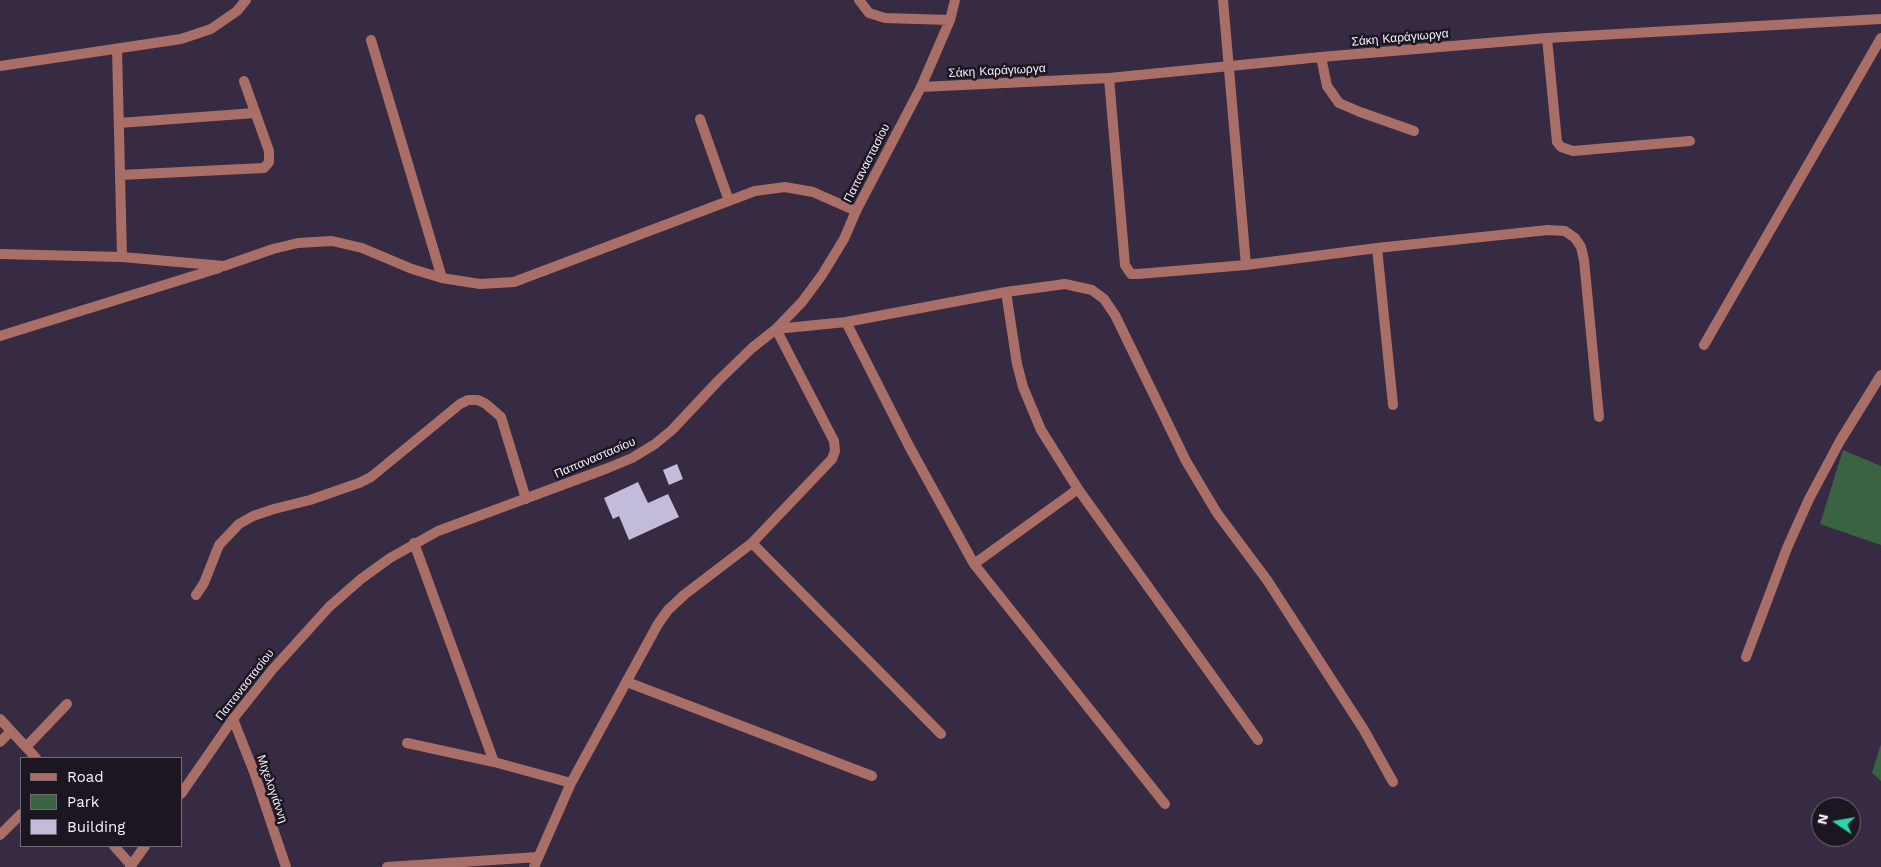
<!DOCTYPE html>
<meta charset="utf-8">
<style>
body{margin:0}
#map{position:relative;width:1881px;height:867px;overflow:hidden;background:#362b42;font-family:"Work Sans",sans-serif}
canvas{display:block}
.legend{position:absolute;left:20px;top:757px;width:162px;height:90px;box-sizing:border-box;background:#1b1620;border:1px solid #736d79;margin:0;padding:6px 9px;list-style:none;font-size:15px;color:#f6effe}
.legend li{display:flex;align-items:center;gap:10px;height:25px}
.legend b{width:25px;border:1px solid #736d79}
.north{position:absolute;left:1811px;top:797px;width:50px;height:50px;box-sizing:border-box;background:#1b1620;border:1px solid #736d79;border-radius:50%;rotate:282deg;font-size:14px;font-weight:700;line-height:20px;text-align:center;color:#f6effe}
.north::after{content:'';display:block;margin:auto;width:18px;height:22px;background:#25d5ae;clip-path:polygon(50% 0,100% 100%,50% 72%,0 100%)}
</style>
<div id="map">
<canvas width="1881" height="867"></canvas>
<ul class="legend">
<li><b style="height:6px;background:#a96f67"></b>Road</li>
<li><b style="height:14px;background:#396341"></b>Park</li>
<li><b style="height:14px;background:#c3bbda"></b>Building</li>
</ul>
<div class="north">N</div>
</div>
<script>
const context = document.querySelector('canvas').getContext('2d');
context.lineJoin = 'round';
function fillPath(path, color) { context.fillStyle = color; context.fill(path, 'evenodd'); }
const poly = rows => new Path2D(rows.map(r => 'M' + r).join(''));
function stroke(path, color, width, dash) { context.strokeStyle = color; context.lineWidth = width; context.lineCap = dash ? 'butt' : 'round'; context.setLineDash(dash || []); context.stroke(path); }
function write(font, color, halo, rows, align = 'center') {
  context.font = font + ' "Work Sans",sans-serif'; context.lineWidth = 5; context.setLineDash([]); context.textBaseline = 'middle'; context.strokeStyle = halo; context.fillStyle = color; for (const [text, x, y, turn = 0] of rows) {
    context.save(); context.translate(x, y); context.rotate((+turn || 0) * Math.PI / 180); context.textAlign = isNaN(turn) ? turn : align; if (halo) context.strokeText(text, 0, 0); context.fillText(text, 0, 0); context.restore();
  }
}
fillPath(poly([
 [1843,450,1881,466,1881,545,1820,524],
 [1881,744,1881,781,1872,773]
]), '#396341');
fillPath(poly([
 [677,464,683,479,669,485,663,470],
 [638,482,648,503,668,494,679,517,629,540,619,516,613,519,604,498]
]), '#c3bbda');
stroke(poly([
 [1321,57,1327,86,1339,103,1360,112,1414,131]
]), '#a96f67', 10);
stroke(poly([
 [859,0,869,13,885,18,950,20],
 [1223,0,1246,265],
 [1547,38,1557,142,1561,147,1573,151,1690,141],
 [371,40,442,278],
 [117,49,122,257],
 [0,66,181,39,211,29,237,11,246,0],
 [1109,78,1125,265,1131,274,1138,274,1246,265,1377,248,1548,230,1565,231,1575,238,1581,247,1584,260,1599,417],
 [921,87,950,20,955,0],
 [700,119,729,201],
 [119,123,255,113],
 [120,175,264,168,269,162,269,151,244,81],
 [1377,248,1393,405],
 [0,254,122,257,224,266,273,249,298,243,332,241,362,248,412,269,442,278,480,284,514,282,755,191,785,187,813,192,856,211],
 [1006,292,1017,364,1023,387,1041,430,1078,489,1258,740],
 [846,322,909,446,974,564,1165,804],
 [0,336,219,268],
 [1704,345,1881,38],
 [414,543,494,762],
 [752,543,941,734],
 [974,564,1078,489],
 [196,595,204,583,219,545,239,524,253,516,274,509,310,500,359,483,371,477,460,404,468,400,478,400,486,404,501,417,526,499],
 [1746,657,1787,548,1809,499,1840,441,1881,375],
 [627,682,872,776],
 [0,719,11,731],
 [233,719,254,772,286,867],
 [0,742,11,731,26,747,67,704],
 [407,743,494,762,571,783],
 [26,747,36,758],
 [0,835,21,814],
 [114,846,131,865],
 [387,867,538,857],
 [534,867,571,783,658,624,668,610,684,595,752,543,832,459,835,451,834,441,776,329,846,322,1006,292,1065,284,1092,290,1104,299,1115,315,1186,461,1217,513,1267,580,1364,730,1393,782]
]), '#a96f67', 10);
stroke(poly([
 [181,794,233,719,272,670,329,607,361,579,390,558,438,531,608,468,632,458,655,444,672,430,718,381,752,348,776,329,802,302,822,275,844,239,856,211,921,87,1109,78,1321,57,1547,38,1881,19],
 [130,867,145,846]
]), '#a96f67', 10);
write('12px', '#f6effe', '#1b1620', [
 ["Σάκη Καράγιωργα",1400,38,-5],
 ["Σάκη Καράγιωργα",997,71,-3],
 ["Παπαναστασίου",867,163,-63],
 ["Παπαναστασίου",595,458,-23],
 ["Παπαναστασίου",245,685,-52],
 ["Μιχελογιάννη",272,789,71]
]);
</script>
